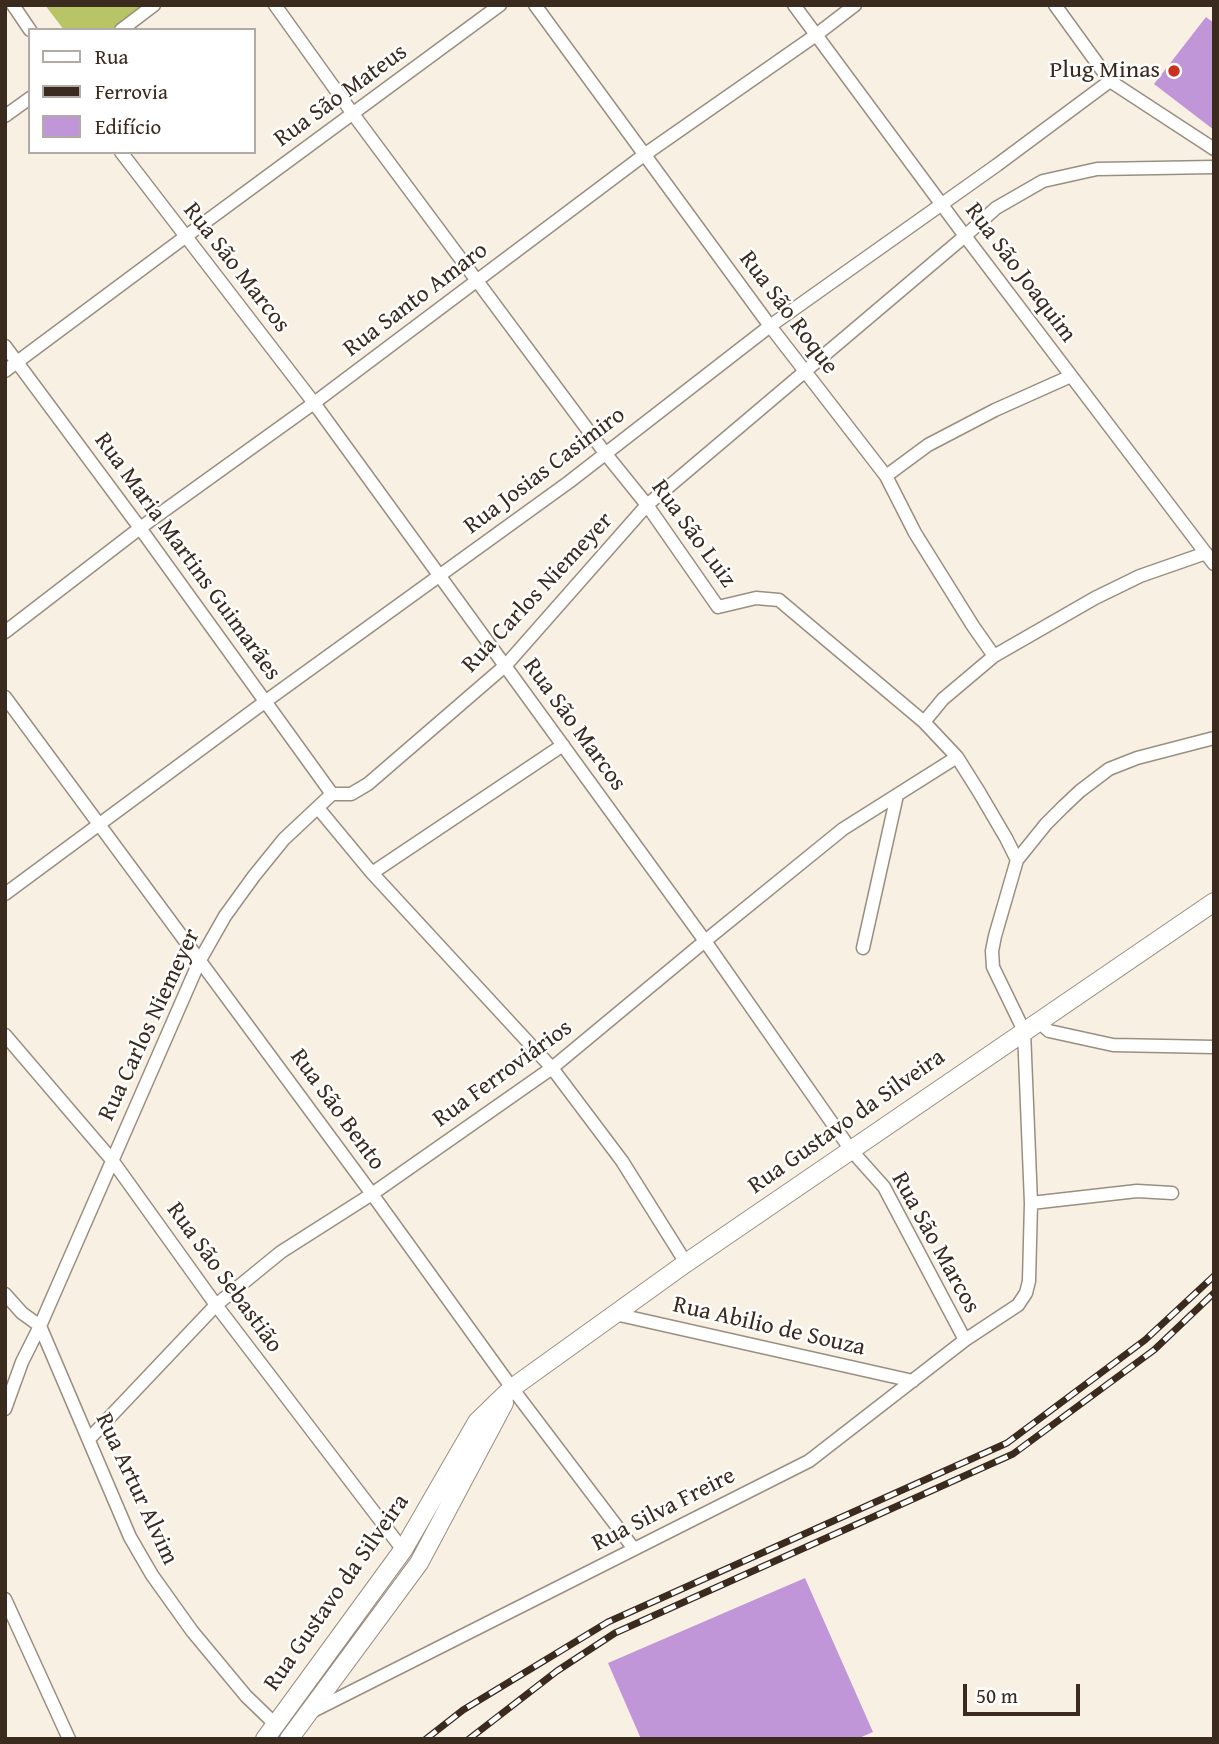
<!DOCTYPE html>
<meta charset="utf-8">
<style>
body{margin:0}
#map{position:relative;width:1219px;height:1744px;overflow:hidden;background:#f8f1e3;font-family:"Gentium Book Plus",serif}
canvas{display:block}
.frame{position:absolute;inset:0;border:7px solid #3b2a1e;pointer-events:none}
.legend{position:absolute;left:28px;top:28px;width:228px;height:126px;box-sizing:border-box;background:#fff;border:2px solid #b1aaa5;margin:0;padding:9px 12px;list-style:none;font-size:21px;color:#3b2a1e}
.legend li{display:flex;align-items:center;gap:14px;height:35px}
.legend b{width:35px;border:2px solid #b1aaa5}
.scale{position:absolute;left:963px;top:1684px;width:117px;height:32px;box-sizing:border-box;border:4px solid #3b2a1e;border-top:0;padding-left:9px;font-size:21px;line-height:24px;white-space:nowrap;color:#3b2a1e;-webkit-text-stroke:5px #fff;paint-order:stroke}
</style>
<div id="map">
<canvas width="1219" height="1744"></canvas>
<div class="frame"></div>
<ul class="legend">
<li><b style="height:9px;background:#fff"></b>Rua</li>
<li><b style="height:9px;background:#3b2a1e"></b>Ferrovia</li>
<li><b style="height:19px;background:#c196d9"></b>Edifício</li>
</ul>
<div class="scale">50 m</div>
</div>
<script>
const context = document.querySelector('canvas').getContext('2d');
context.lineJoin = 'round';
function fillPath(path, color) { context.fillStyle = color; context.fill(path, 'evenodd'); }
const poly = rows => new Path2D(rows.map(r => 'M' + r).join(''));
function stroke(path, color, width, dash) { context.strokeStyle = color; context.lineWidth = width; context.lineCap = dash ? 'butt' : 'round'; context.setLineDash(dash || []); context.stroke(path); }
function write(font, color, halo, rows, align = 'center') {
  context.font = font + ' "Gentium Book Plus",serif'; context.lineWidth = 5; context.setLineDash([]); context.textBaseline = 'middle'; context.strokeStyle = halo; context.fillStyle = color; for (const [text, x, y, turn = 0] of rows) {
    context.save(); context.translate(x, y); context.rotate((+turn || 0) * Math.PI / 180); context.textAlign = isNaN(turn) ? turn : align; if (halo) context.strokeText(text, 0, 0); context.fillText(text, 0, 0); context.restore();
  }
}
fillPath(poly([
 [45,5,145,5,112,30,64,30]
]), '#b8c567');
fillPath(poly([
 [1206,17,1214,23,1214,130,1154,84],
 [805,1578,873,1732,857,1739,641,1739,608,1663]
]), '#c196d9');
const street = poly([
 [13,5,30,30],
 [275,5,353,114,605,453,647,505,718,607,756,598,779,600,924,722,957,757,979,792,1006,838,1017,860,995,936,992,951,993,967,1024,1031,1031,1203,1029,1281,1026,1293,1018,1305,965,1340,809,1461,311,1712],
 [535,5,770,326,886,476,915,533,973,626,994,656],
 [794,5,965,236,1214,564],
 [1055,5,1110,81,1214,149],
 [121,30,154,5],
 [5,116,30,98],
 [121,152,314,403,705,941,851,1150,884,1187,965,1340],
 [5,346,140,528,332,794],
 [5,371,185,237,500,5],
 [886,476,928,445,995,410,1071,376],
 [5,632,140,528,314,403,644,155,816,35,855,5],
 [5,697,372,1194,512,1388,634,1549],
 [924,722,943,699,994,656,1095,598,1140,576,1206,553],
 [318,808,372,873,552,1068,622,1161,686,1263],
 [1017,860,1046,824,1063,807,1080,791,1109,769,1137,758,1214,738],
 [372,873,563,745],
 [5,894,266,701,569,482,770,326,997,165,1110,81],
 [863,948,897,795],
 [1039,1022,1049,1031,1113,1045,1214,1047],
 [5,1035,112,1160,216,1305,403,1550],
 [1031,1203,1137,1191,1172,1193],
 [5,1294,22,1313,40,1326,130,1537,152,1575,192,1631,246,1696,275,1724],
 [615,1314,913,1381],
 [5,1409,22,1362,40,1326,200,960,225,916,254,876,284,839,332,794,351,794,368,784,506,665,647,505,965,236,996,208,1043,181,1097,169,1214,167],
 [89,1439,216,1305,281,1252,372,1194,552,1068,705,941,843,829,957,757],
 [5,1599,69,1739]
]);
const secondary = poly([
 [265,1739,403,1550,477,1422,512,1388,686,1263,1214,902],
 [289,1739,419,1563,504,1403]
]);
stroke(street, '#9a8e80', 15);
stroke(secondary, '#9a8e80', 20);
stroke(street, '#fff', 12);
stroke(secondary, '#fff', 18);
const rail = poly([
 [426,1739,463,1710,608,1622,1007,1443,1145,1340,1214,1276],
 [469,1739,557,1671,615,1633,1013,1454,1154,1350,1214,1293]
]);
stroke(rail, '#3b2a1e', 7);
stroke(rail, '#fff', 4.5, [13]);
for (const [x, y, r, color] of [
 [1174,71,7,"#c8321e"]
]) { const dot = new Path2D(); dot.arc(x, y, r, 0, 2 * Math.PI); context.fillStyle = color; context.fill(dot); stroke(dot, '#fff', 2.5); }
write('24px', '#3b2a1e', '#fff', [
 ["Plug Minas",1160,71]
], 'right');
write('24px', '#3b2a1e', '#fff', [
 ["Rua São Mateus",341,96,-36],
 ["Rua São Marcos",236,268,52],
 ["Rua São Joaquim",1020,273,53],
 ["Rua Santo Amaro",416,300,-37],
 ["Rua São Roque",788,313,53],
 ["Rua Josias Casimiro",545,471,-37],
 ["Rua São Luiz",693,534,54],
 ["Rua Maria Martins Guimarães",187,557,54],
 ["Rua Carlos Niemeyer",538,593,-47],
 ["Rua São Marcos",574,725,54],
 ["Rua Carlos Niemeyer",150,1025,-65],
 ["Rua Ferroviários",503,1074,-36],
 ["Rua São Bento",337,1110,54],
 ["Rua Gustavo da Silveira",847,1122,-35],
 ["Rua São Marcos",935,1243,61],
 ["Rua São Sebastião",224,1278,54],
 ["Rua Abilio de Souza",769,1327,13],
 ["Rua Artur Alvim",136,1489,65],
 ["Rua Silva Freire",664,1510,-27],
 ["Rua Gustavo da Silveira",337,1593,-55]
]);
</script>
